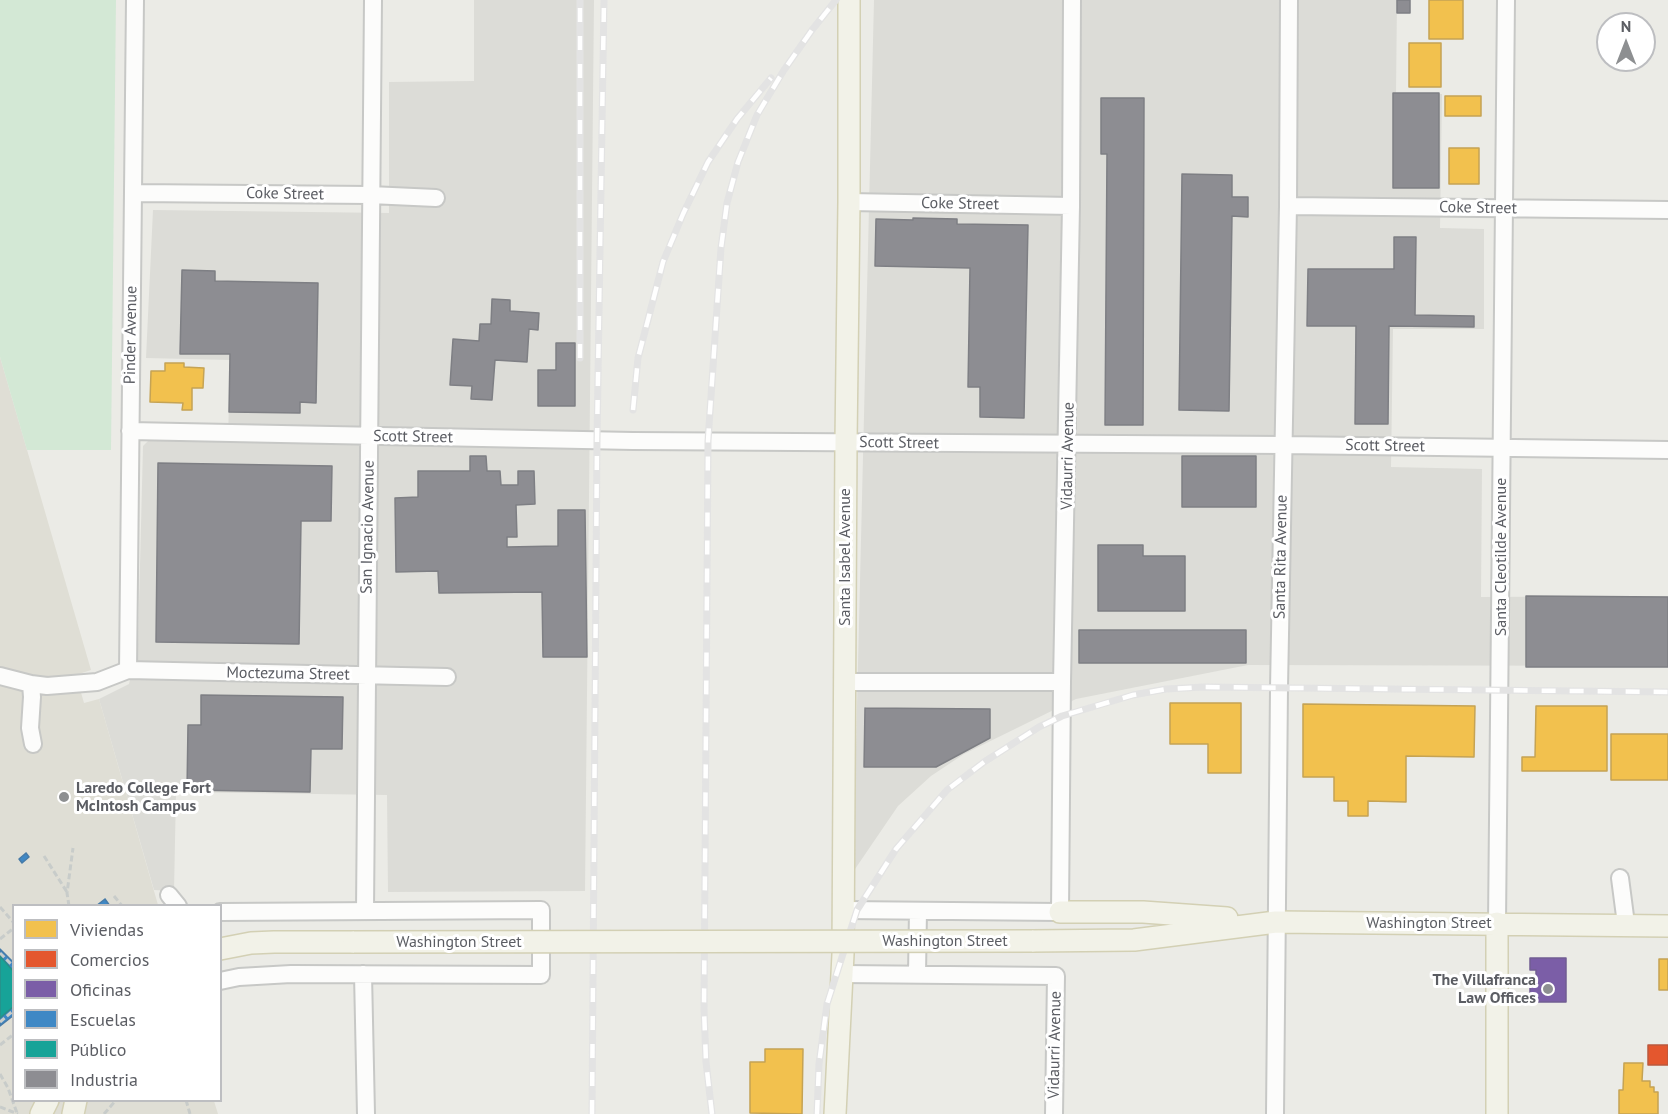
<!DOCTYPE html>
<meta charset="utf-8">
<style>
body{margin:0}
#map{position:relative;width:1668px;height:1114px;overflow:hidden;background:#ebebe6;font-family:"PT Sans",sans-serif}
canvas{display:block}
.legend{position:absolute;left:12px;top:904px;width:210px;height:198px;box-sizing:border-box;background:#fff;border:2px solid #bdbec1;margin:0;padding:8px 10px;list-style:none;font-size:18px;color:#5b5d63}
.legend li{display:flex;align-items:center;gap:12px;height:30px}
.legend b{width:30px;border:2px solid #bdbec1}
.north{position:absolute;left:1596px;top:12px;width:60px;height:60px;box-sizing:border-box;background:#fff;border:2px solid #bdbec1;border-radius:50%;rotate:0deg;font-size:16px;font-weight:700;line-height:24px;text-align:center;color:#5b5d63}
.north::after{content:'';display:block;margin:auto;width:21px;height:27px;background:#8d8f91;clip-path:polygon(50% 0,100% 100%,50% 72%,0 100%)}
</style>
<div id="map">
<canvas width="1668" height="1114"></canvas>
<ul class="legend">
<li><b style="height:16px;background:#f2c14e"></b>Viviendas</li>
<li><b style="height:16px;background:#e4572e"></b>Comercios</li>
<li><b style="height:16px;background:#7b5ea7"></b>Oficinas</li>
<li><b style="height:16px;background:#3f88c5"></b>Escuelas</li>
<li><b style="height:16px;background:#17a398"></b>Público</li>
<li><b style="height:16px;background:#8d8d92"></b>Industria</li>
</ul>
<div class="north">N</div>
</div>
<script>
const context = document.querySelector('canvas').getContext('2d');
context.lineJoin = 'round';
function fillPath(path, color) { context.fillStyle = color; context.fill(path, 'evenodd'); }
const poly = rows => new Path2D(rows.map(r => 'M' + r).join(''));
function stroke(path, color, width, dash) { context.strokeStyle = color; context.lineWidth = width; context.lineCap = dash ? 'butt' : 'round'; context.setLineDash(dash || []); context.stroke(path); }
function write(font, color, halo, rows, align = 'center') {
  context.font = font + ' "PT Sans",sans-serif'; context.lineWidth = 6; context.setLineDash([]); context.textBaseline = 'middle'; context.strokeStyle = halo; context.fillStyle = color; for (const [text, x, y, turn = 0] of rows) {
    context.save(); context.translate(x, y); context.rotate((+turn || 0) * Math.PI / 180); context.textAlign = isNaN(turn) ? turn : align; if (halo) context.strokeText(text, 0, 0); context.fillText(text, 0, 0); context.restore();
  }
}
fillPath(poly([
 [474,0,594,0,585,891,388,892,387,795,176,792,174,891,154,890,99,699,129,684,138,645,143,446,148,441,228,441,230,360,146,358,153,210,389,213,389,82,474,81],
 [874,0,1397,0,1396,93,1442,94,1440,228,1484,229,1484,329,1393,329,1391,467,1482,469,1481,597,1668,596,1668,666,1248,665,1076,699,964,754,931,776,898,806,853,872]
]), '#dcdcd7');
fillPath(poly([
 [0,357,91,670,76,675,84,703,99,699,158,905,14,906,14,1100,214,1101,218,1114,0,1114]
]), '#dfded5');
fillPath(poly([
 [0,0,116,0,111,450,27,450,0,357]
]), '#d3e8d5');
const homes = poly([
 [1429,0,1463,0,1463,39,1429,39,1429,0],
 [1409,43,1441,43,1441,87,1409,87,1409,43],
 [1445,96,1481,96,1481,116,1445,116,1445,96],
 [1449,148,1479,148,1479,184,1449,184,1449,148],
 [165,363,184,363,184,367,204,368,203,388,192,388,192,410,182,410,183,403,150,402,151,371,165,371,165,363],
 [1170,703,1241,703,1241,773,1208,773,1208,744,1170,744,1170,703],
 [1303,704,1475,706,1474,757,1406,756,1406,802,1368,801,1368,816,1348,816,1348,801,1334,801,1334,777,1303,777,1303,704],
 [1536,706,1607,706,1607,771,1522,771,1522,757,1535,757,1536,706],
 [1611,734,1668,734,1668,780,1611,780,1611,734],
 [1659,959,1668,959,1668,990,1659,990,1659,959],
 [765,1049,803,1049,802,1114,750,1113,750,1062,765,1062,765,1049],
 [1624,1063,1643,1063,1642,1081,1650,1081,1650,1087,1654,1087,1654,1092,1658,1092,1658,1114,1619,1114,1619,1090,1623,1090,1624,1063]
]);
fillPath(homes, '#f2c14e');
stroke(homes, '#c5a354', 1.5);
const shops = poly([
 [1648,1045,1668,1045,1668,1065,1648,1065,1648,1045]
]);
fillPath(shops, '#e4572e');
stroke(shops, '#bb593e', 1.5);
const offices = poly([
 [1530,958,1566,958,1566,1002,1530,1002,1530,976,1536,976,1536,970,1530,970,1530,958]
]);
fillPath(offices, '#7b5ea7');
stroke(offices, '#715e93', 1.5);
const schools = poly([
 [26,853,29,857,22,863,19,859,26,853],
 [105,899,110,906,96,906,105,899],
 [0,949,14,963,13,972,0,956,0,949],
 [14,1006,14,1015,0,1026,0,1018,14,1006]
]);
fillPath(schools, '#3f88c5');
stroke(schools, '#477ba8', 1.5);
const public = poly([
 [0,956,14,972,14,1006,0,1018,0,956]
]);
fillPath(public, '#17a398');
stroke(public, '#2b8e88', 1.5);
const industry = poly([
 [1397,0,1410,0,1410,13,1397,13,1397,0],
 [1393,93,1439,93,1439,188,1393,188,1393,93],
 [1101,98,1144,98,1143,425,1105,425,1107,154,1101,154,1101,98],
 [1182,174,1232,175,1232,197,1248,197,1248,217,1232,216,1229,411,1179,410,1182,174],
 [913,218,957,219,957,224,1028,225,1024,418,980,417,980,387,968,387,970,268,875,266,876,219,913,220,913,218],
 [1394,237,1416,237,1415,315,1474,316,1474,327,1389,326,1388,424,1355,424,1356,326,1307,326,1308,269,1394,269,1394,237],
 [182,270,215,271,215,281,318,283,316,403,300,402,300,413,229,412,230,354,180,354,182,270],
 [492,299,510,300,510,311,539,313,538,330,529,329,527,362,495,360,492,400,471,399,472,386,450,385,453,339,479,341,480,324,491,324,492,299],
 [556,343,575,343,575,406,538,406,538,370,556,370,556,343],
 [470,456,486,456,487,471,500,471,501,485,518,485,518,471,534,471,535,504,516,505,517,537,507,537,507,547,558,546,558,510,585,510,587,657,543,657,542,592,439,593,438,571,396,572,395,498,418,497,418,471,470,471,470,456],
 [1182,456,1256,456,1256,507,1182,507,1182,456],
 [158,463,332,466,331,521,301,521,299,644,156,642,158,463],
 [1098,545,1143,545,1143,556,1185,556,1185,611,1098,611,1098,545],
 [1526,596,1668,597,1668,667,1526,667,1526,596],
 [1079,630,1246,630,1246,663,1079,663,1079,630],
 [201,695,343,697,342,749,311,749,310,792,187,790,188,725,201,725,201,695],
 [865,708,990,709,990,738,936,767,864,767,865,708]
]);
fillPath(industry, '#8d8d92');
stroke(industry, '#7e7f84', 1.5);
const minor = poly([
 [134,193,370,195,436,198],
 [849,202,1071,206],
 [1288,206,1668,210],
 [130,431,633,441,1284,445,1668,450],
 [128,670,135,0],
 [0,676,31,684,47,686,97,682,128,670,447,677],
 [845,682,1062,682],
 [31,684,32,697,30,728,33,744],
 [1620,878,1626,924],
 [169,895,178,906],
 [365,910,373,0],
 [843,910,1060,912,1062,682,1071,206,1072,0],
 [220,912,541,910,541,975,291,974,239,977,220,981],
 [1497,923,1506,0],
 [363,974,366,1114],
 [842,974,1056,976,1054,1114],
 [917,974,918,911],
 [1275,1114,1279,688,1288,206,1289,0]
]);
const major = poly([
 [1060,912,1143,912,1227,918],
 [1032,941,1134,940,1276,922,1668,926],
 [220,949,251,943,274,942,354,942],
 [41,1114,48,1100],
 [73,1114,76,1100],
 [835,1114,843,954,846,442,849,202,849,0],
 [1497,1114,1497,923]
]);
stroke(minor, '#c7c8c6', 20);
stroke(major, '#d3d0b4', 24);
stroke(poly([
 [44,856,67,892],
 [114,896,122,906],
 [69,906,67,893,73,848],
 [0,907,14,923],
 [0,939,14,928],
 [0,953,14,967],
 [0,1022,14,1010],
 [0,1045,14,1034],
 [0,1074,8,1088,17,1113],
 [186,1100,190,1114],
 [0,1107,18,1114],
 [104,1114,116,1100]
]), '#c8ccca', 3, [6, 3]);
stroke(minor, '#fcfcfb', 16);
stroke(major, '#f2f2e8', 21);
const rail = poly([
 [580,358,580,0],
 [633,410,638,358,649,316,663,262,683,214,708,162,737,119,771,78],
 [592,1114,597,440,604,0],
 [712,1114,706,1062,704,1009,708,441,721,248,727,203,738,162,757,115,784,70,812,30,836,0],
 [817,1114,819,1064,827,1004,857,910,896,849,947,790,984,762,1039,727,1062,716,1133,695,1166,689,1204,687,1668,692]
]);
stroke(rail, '#e3e3e3', 7);
stroke(rail, '#fff', 4.5, [14]);
const majorBridge = poly([
 [354,942,1032,941]
]);
stroke(majorBridge, '#d3d0b4', 24, []);
stroke(majorBridge, '#f2f2e8', 21);
for (const [x, y, r, color] of [
 [64,797,6,"#8d8f91"],
 [1548,989,6,"#8d8f91"]
]) { const dot = new Path2D(); dot.arc(x, y, r, 0, 2 * Math.PI); context.fillStyle = color; context.fill(dot); stroke(dot, '#fff', 2); }
write('16px', '#5b5d63', '#fff', [
 ["Coke Street",285,194,1],
 ["Coke Street",960,204,1],
 ["Coke Street",1478,208,1],
 ["Pinder Avenue",131,335,-89],
 ["Scott Street",413,437,1],
 ["Scott Street",899,443,1],
 ["Scott Street",1385,446,1],
 ["Vidaurri Avenue",1068,456,-89],
 ["San Ignacio Avenue",368,527,-89],
 ["Santa Isabel Avenue",845,557,-90],
 ["Santa Rita Avenue",1281,557,-89],
 ["Santa Cleotilde Avenue",1501,557,-90],
 ["Moctezuma Street",288,674,1],
 ["Washington Street",1429,923],
 ["Washington Street",945,941],
 ["Washington Street",459,942],
 ["Vidaurri Avenue",1055,1045,-89]
]);
write('bold 16px', '#5b5d63', '#fff', [
 ["Laredo College Fort",76,788],
 ["McIntosh Campus",76,806],
 ["The Villafranca",1536,980,"right"],
 ["Law Offices",1536,998,"right"]
], 'left');
</script>
